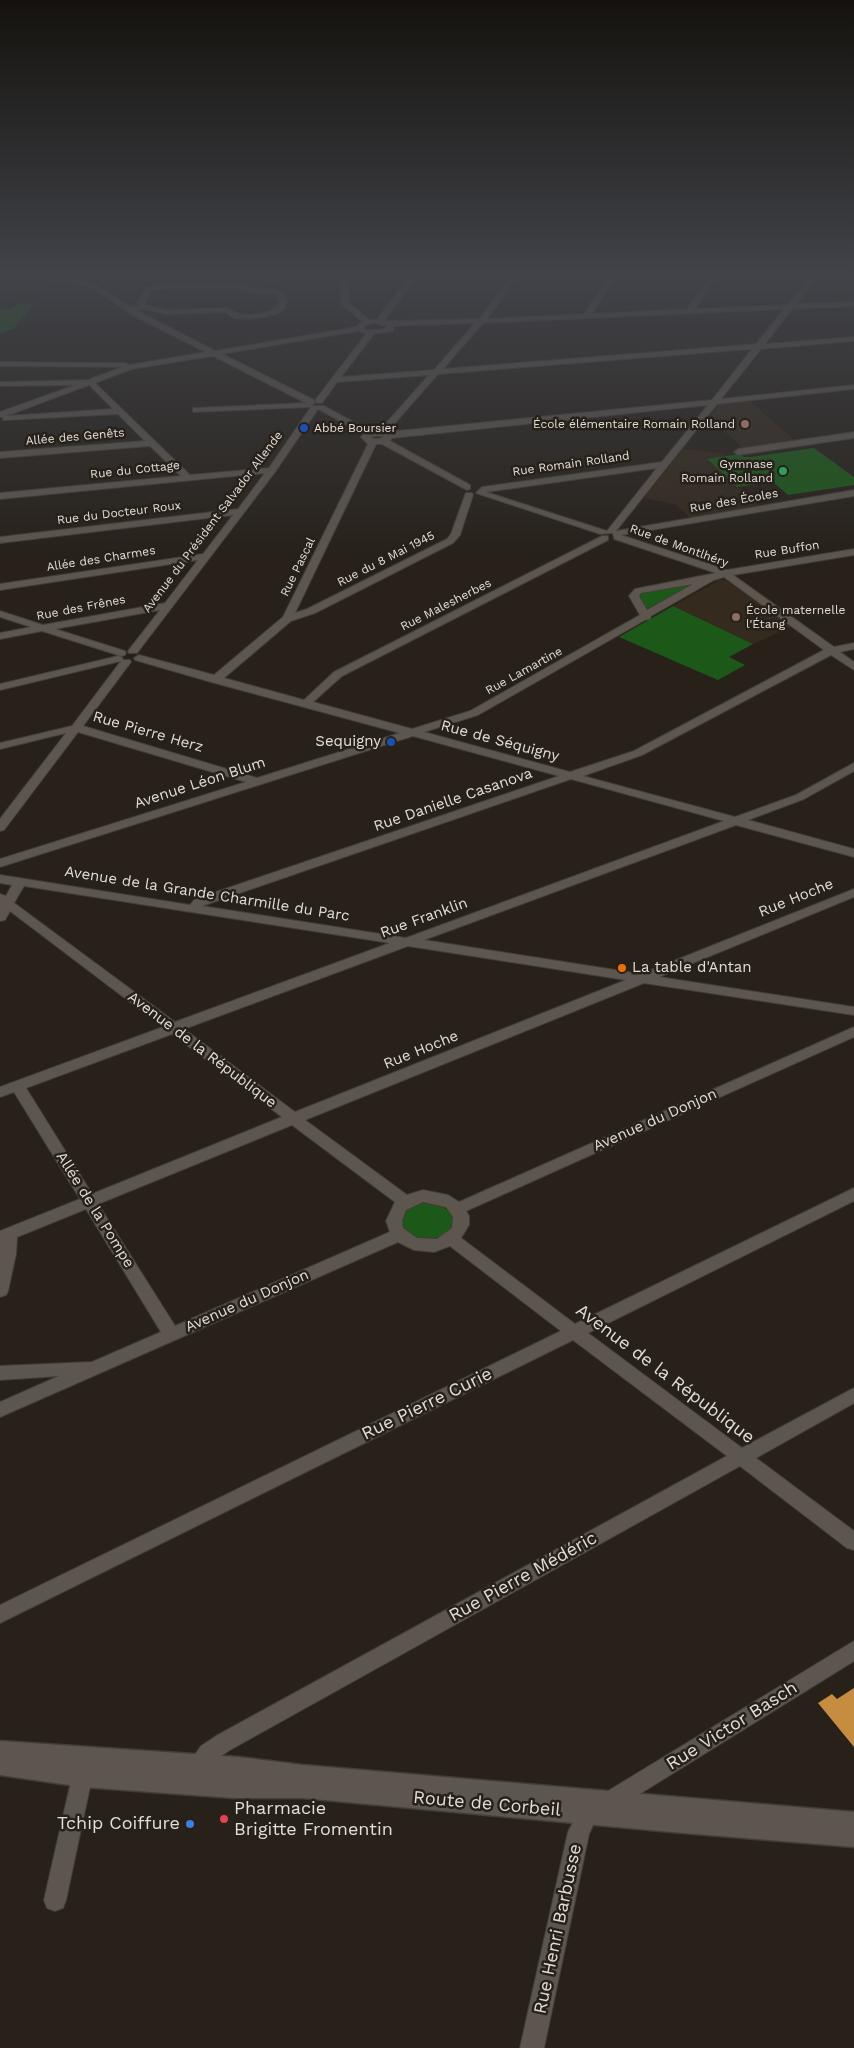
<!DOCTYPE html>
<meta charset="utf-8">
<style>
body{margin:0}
canvas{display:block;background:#27211a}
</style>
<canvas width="854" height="2048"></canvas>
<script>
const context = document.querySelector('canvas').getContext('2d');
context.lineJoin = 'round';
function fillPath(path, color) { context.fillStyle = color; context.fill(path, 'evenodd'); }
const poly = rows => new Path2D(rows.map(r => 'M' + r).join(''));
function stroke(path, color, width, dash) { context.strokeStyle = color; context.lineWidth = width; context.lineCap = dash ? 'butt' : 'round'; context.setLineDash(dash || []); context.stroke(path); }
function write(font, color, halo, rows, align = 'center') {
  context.font = font + ' "Work Sans",sans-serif'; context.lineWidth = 5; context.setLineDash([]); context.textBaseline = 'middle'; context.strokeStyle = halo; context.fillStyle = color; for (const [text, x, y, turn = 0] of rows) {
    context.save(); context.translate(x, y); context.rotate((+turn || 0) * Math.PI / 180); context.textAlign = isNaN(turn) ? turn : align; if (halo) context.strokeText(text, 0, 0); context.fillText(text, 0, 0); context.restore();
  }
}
fillPath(poly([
 [179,272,292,272,292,285,178,278],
 [749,400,771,420,796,441,744,449,721,428,706,422,719,404],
 [684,449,722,453,726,457,707,460,760,506,691,518,675,504,644,498],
 [719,580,726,580,791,627,753,644,673,606]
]), '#342a1e');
fillPath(poly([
 [19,303,35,303,14,328,0,334,0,309,12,309],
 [814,448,854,477,854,485,788,495,773,482,737,487,707,459,740,454,744,457,751,457],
 [693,584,647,609,640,596,642,593],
 [673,606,753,644,729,657,745,665,718,680,619,637],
 [427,1202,443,1206,453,1216,454,1222,448,1234,433,1241,416,1239,404,1229,402,1223,406,1211,412,1206]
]), '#1c5919');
fillPath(poly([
 [854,1688,854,1747,818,1703,832,1694,837,1699]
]), '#c68c3f');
const street = poly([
 [7,272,29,272,72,278,94,284,131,307,139,306,137,303,147,286,150,286,188,283,235,283,255,289,274,289,284,293,287,303,284,309,275,315,252,319,234,318,225,312,166,314,143,309,136,310,215,351,356,327,362,321,341,304,341,272,347,272,349,303,370,320,377,319,413,272,420,272,418,276,538,272,519,275,487,319,584,314,612,272,619,272,592,314,687,309,713,272,720,272,695,309,788,305,814,272,821,272,796,304,854,302,854,306,792,309,765,344,854,337,854,341,761,349,721,399,854,385,854,389,717,404,616,531,854,490,854,496,621,535,727,570,854,549,854,555,733,575,834,647,854,643,854,649,840,652,854,662,854,670,831,655,642,755,583,776,735,817,796,795,854,763,854,771,804,799,748,820,854,849,854,857,736,825,424,940,641,974,854,889,854,897,659,977,854,1007,854,1015,644,983,305,1120,407,1195,423,1190,448,1195,459,1202,854,1027,854,1037,466,1211,469,1216,469,1225,461,1238,575,1324,854,1188,854,1201,588,1333,742,1448,854,1388,854,1403,756,1458,854,1531,854,1550,847,1548,740,1466,230,1750,215,1760,206,1773,199,1776,192,1773,189,1766,192,1759,201,1746,216,1736,727,1456,573,1340,0,1623,0,1605,561,1331,450,1246,434,1252,414,1250,398,1242,0,1417,0,1402,59,1376,0,1380,0,1366,92,1362,161,1332,86,1209,17,1237,16,1254,8,1291,6,1295,0,1297,0,1231,80,1199,14,1092,0,1097,0,1087,163,1027,10,911,5,920,0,921,0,894,6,896,12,885,0,883,0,875,190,905,194,900,210,894,559,776,413,736,0,867,0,859,246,782,78,732,4,830,0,831,0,819,66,733,0,749,0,743,72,726,121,661,0,690,0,684,118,656,122,657,123,660,130,660,131,662,83,726,257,778,400,733,211,682,135,660,134,658,139,655,214,675,283,617,368,444,361,437,364,434,318,409,275,472,137,653,129,653,128,651,160,610,55,629,125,651,126,653,125,655,121,656,42,631,0,639,0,633,31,627,0,617,0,611,43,625,165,603,198,560,0,590,0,584,203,554,233,515,0,543,0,537,238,509,265,473,0,499,0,493,181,476,150,446,0,458,0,452,145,441,118,414,6,420,3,420,3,417,0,417,0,412,75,385,0,386,0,382,88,380,122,367,0,366,0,362,125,363,129,365,206,352,134,316,90,286,7,272],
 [512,275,479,319,384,321,415,280,512,275],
 [188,287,234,287,254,293,273,293,278,296,279,303,270,311,252,315,239,314,226,308,166,310,146,305,145,303,152,290,188,287],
 [784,309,756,344,443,369,483,323,784,309],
 [374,323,386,326,386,328,380,330,366,330,363,328,366,325,374,323],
 [475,323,434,370,341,377,374,334,393,331,393,326,475,323],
 [359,331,366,334,316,399,316,403,322,403,337,382,429,375,380,430,370,431,324,406,311,406,315,402,314,400,222,354,359,331],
 [752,349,712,400,387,432,438,374,752,349],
 [213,356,306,403,196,408,193,408,193,412,311,407,269,468,190,475,95,383,132,369,213,356],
 [89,385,113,409,6,416,89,385],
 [708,405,662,462,482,487,476,493,600,534,613,533,614,539,716,573,635,589,629,596,640,615,470,711,412,729,313,702,342,676,608,540,608,536,602,536,334,672,304,700,224,678,291,621,315,613,453,543,460,535,473,495,472,493,466,493,465,495,451,534,447,539,307,609,295,613,376,444,382,444,467,490,470,489,470,485,390,441,392,438,708,405],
 [374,436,381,436,384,437,378,439,370,438,374,436],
 [657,468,607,531,486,492,657,468],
 [724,577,824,650,634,751,570,772,424,732,478,715,645,620,650,619,651,616,714,580,724,577],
 [693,584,647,610,639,596,641,593,693,584],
 [571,779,724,821,406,938,202,906,571,779],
 [24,886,390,943,175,1022,14,903,24,886],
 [408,946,626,980,295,1112,184,1029,408,946],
 [172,1034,282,1117,92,1194,26,1088,172,1034],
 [292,1125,395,1202,386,1221,390,1232,175,1326,98,1204,292,1125],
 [423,1202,446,1207,453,1217,452,1228,437,1239,417,1238,403,1228,402,1221,406,1210,423,1202],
 [854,432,854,438,738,455,734,452,738,449,854,432],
 [854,1641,854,1661,617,1808,610,1811,603,1808,600,1801,603,1794,854,1641],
 [84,1758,91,1761,94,1768,66,1900,63,1908,55,1911,47,1908,44,1900,74,1768,77,1761,84,1758],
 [589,1802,596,1805,599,1812,589,1834,544,2048,520,2048,568,1832,582,1805,589,1802]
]);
const secondary = poly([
 [0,1741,238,1757,303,1765,854,1812,854,1847,672,1832,302,1798,234,1798,83,1787,0,1775,0,1741]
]);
stroke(street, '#423d38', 2);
stroke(secondary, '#423d38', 3);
fillPath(street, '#5d564e');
fillPath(secondary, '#5d564e');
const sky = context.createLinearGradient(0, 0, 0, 559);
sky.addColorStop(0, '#15120e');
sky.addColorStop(0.49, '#414349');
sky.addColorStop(1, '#41434900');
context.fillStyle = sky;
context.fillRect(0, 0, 854, 559);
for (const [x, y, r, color] of [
 [745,424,5,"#8d6e63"],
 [304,428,5,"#1a4fb4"],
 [783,471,5,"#2e9e5b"],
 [736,617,5,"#8d6e63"],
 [391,742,5,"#1a4fb4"],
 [622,968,5,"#e8710a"],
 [224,1819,5,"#e0444e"],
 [190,1824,5,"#3f7fe0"]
]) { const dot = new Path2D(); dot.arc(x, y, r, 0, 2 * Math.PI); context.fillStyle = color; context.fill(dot); stroke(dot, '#27211a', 2); }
write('12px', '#e1ddd8', '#27211a', [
 ["École élémentaire Romain Rolland",735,424],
 ["Abbé Boursier",314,428,"left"],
 ["Gymnase",773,464],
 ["Romain Rolland",773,478],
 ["École maternelle",746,610,"left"],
 ["l'Étang",746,624,"left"]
], 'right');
write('12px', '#e1ddd8', '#27211a', [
 ["Allée des Genêts",75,437,-5],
 ["Rue Romain Rolland",571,464,-8],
 ["Rue du Cottage",135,470,-6],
 ["Rue des Écoles",734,501,-10],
 ["Rue du Docteur Roux",119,513,-7],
 ["Avenue du Président Salvador Allende",213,522,-53],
 ["Rue de Montlhéry",679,546,20],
 ["Rue Buffon",787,550,-9],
 ["Allée des Charmes",101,559,-9],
 ["Rue du 8 Mai 1945",386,559,-27],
 ["Rue Pascal",298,567,-64],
 ["Rue Malesherbes",446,605,-27],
 ["Rue des Frênes",81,608,-11],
 ["Rue Lamartine",524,671,-29]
]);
write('15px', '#e1ddd8', '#27211a', [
 ["Rue Pierre Herz",148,732,16],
 ["Rue de Séquigny",500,741,15],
 ["Avenue Léon Blum",200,783,-18],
 ["Rue Danielle Casanova",453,800,-19],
 ["Avenue de la Grande Charmille du Parc",207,894,9],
 ["Rue Hoche",796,898,-22],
 ["Rue Franklin",424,918,-20],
 ["Avenue de la République",202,1050,37],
 ["Rue Hoche",421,1050,-22],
 ["Avenue du Donjon",655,1120,-24],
 ["Allée de la Pompe",95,1210,58],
 ["Avenue du Donjon",247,1301,-24]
]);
write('15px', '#e1ddd8', '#27211a', [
 ["Sequigny",381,742],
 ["La table d'Antan",632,968,"left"]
], 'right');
write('18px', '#e1ddd8', '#27211a', [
 ["Avenue de la République",665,1374,37],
 ["Rue Pierre Curie",427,1404,-26],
 ["Rue Pierre Médéric",523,1577,-29],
 ["Rue Victor Basch",732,1726,-32],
 ["Route de Corbeil",487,1804,5],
 ["Rue Henri Barbusse",558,1929,-78]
]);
write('18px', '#e1ddd8', '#27211a', [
 ["Pharmacie",234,1809],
 ["Brigitte Fromentin",234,1830],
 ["Tchip Coiffure",180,1824,"right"]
], 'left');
</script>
